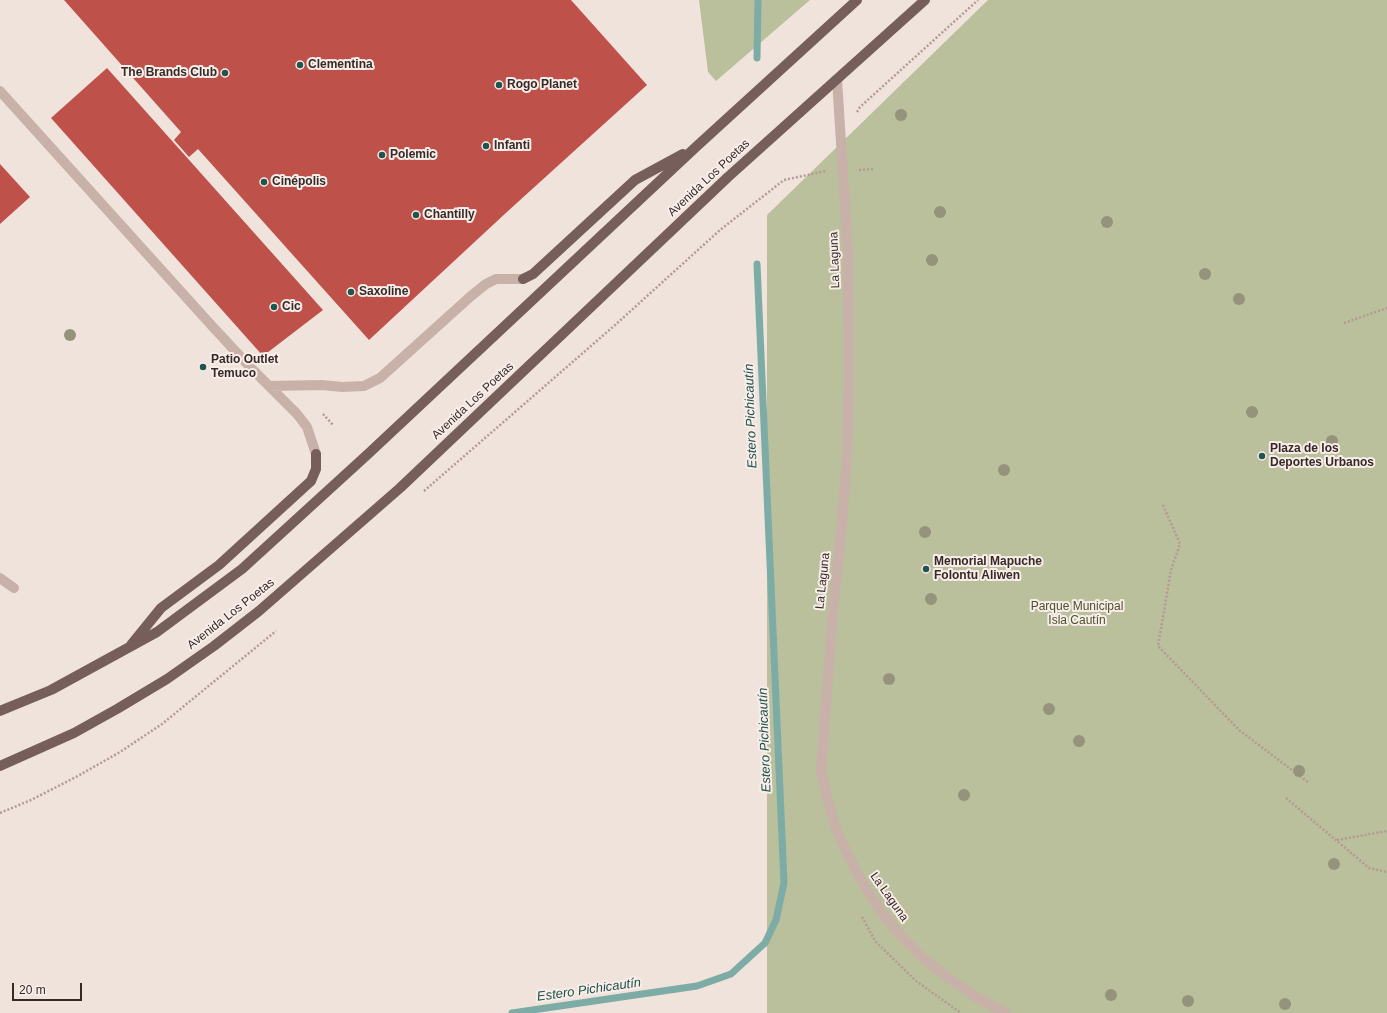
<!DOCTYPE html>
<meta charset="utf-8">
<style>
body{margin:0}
#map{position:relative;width:1387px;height:1013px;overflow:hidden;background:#f0e3dc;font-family:Helvetica,sans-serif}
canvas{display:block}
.scale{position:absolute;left:12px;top:983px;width:70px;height:18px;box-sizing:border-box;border:2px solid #352a28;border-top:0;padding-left:5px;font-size:12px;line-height:14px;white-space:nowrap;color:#352a28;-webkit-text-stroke:3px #f8ede8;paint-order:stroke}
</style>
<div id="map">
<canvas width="1387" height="1013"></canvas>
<div class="scale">20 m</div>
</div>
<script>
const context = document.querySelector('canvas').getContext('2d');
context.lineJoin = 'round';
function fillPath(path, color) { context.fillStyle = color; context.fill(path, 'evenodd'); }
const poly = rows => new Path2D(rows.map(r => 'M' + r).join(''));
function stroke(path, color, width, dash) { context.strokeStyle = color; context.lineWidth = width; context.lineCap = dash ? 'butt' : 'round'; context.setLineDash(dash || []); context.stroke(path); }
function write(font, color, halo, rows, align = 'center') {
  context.font = font + ' Helvetica,sans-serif'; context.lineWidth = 4; context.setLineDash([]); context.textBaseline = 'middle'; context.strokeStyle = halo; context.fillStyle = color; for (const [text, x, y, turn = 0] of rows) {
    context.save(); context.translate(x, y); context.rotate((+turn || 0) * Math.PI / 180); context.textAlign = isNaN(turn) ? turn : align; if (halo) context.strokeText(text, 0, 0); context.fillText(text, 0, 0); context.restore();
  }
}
fillPath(poly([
 [699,0,810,0,716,81,708,72],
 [988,0,1387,0,1387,1013,767,1013,767,215]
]), '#babf9c');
stroke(poly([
 [757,58,758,0],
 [512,1013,697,986,731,974,765,943,776,920,784,883,757,264]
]), '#7caca5', 7);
fillPath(poly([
 [64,0,571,0,647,85,508,211,369,340,198,149,189,157,174,140,181,132],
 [107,68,323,310,263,356,51,118],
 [0,164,30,197,0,224]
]), '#bf514b');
stroke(poly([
 [857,112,860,107,978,0],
 [859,170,875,169],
 [1344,323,1387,308],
 [323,414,333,425],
 [424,491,614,326,720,230,784,180,826,171],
 [1163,505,1180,544,1171,570,1158,646,1239,730,1309,783],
 [1286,798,1369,868,1387,872],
 [0,813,31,800,76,777,120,752,162,724,276,631],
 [1337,840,1387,831],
 [862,917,875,941,916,981,961,1013]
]), '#b49a92', 2.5, [2, 2]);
stroke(poly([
 [0,91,212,326,251,368,297,414,307,427,316,454],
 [269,386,322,385,342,387,364,386,380,378,471,296,486,284,496,279,523,279],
 [0,578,14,588]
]), '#c8b1a8', 10);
stroke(poly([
 [837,79,848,254,849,379,847,456,841,533,833,610,821,770,828,801,837,831,850,859,865,887,882,913,902,937,925,960,950,979,976,997,1006,1013]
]), '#c8b1a8', 10);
stroke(poly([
 [523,279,533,274,635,180,683,154],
 [131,645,161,608,219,565,311,481,316,469,316,454],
 [0,711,51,690,157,632,242,569,368,454,697,146,857,0],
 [0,766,74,733,117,709,167,679,214,646,259,611,400,488,728,177,925,0]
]), '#765e5a', 10);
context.fillStyle = '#95937c';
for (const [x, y] of [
 [901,115],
 [940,212],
 [1107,222],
 [932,260],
 [1205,274],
 [1239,299],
 [70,335],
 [1252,412],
 [1332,441],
 [1004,470],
 [925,532],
 [931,599],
 [889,679],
 [1049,709],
 [1079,741],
 [1299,771],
 [964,795],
 [1334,864],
 [1111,995],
 [1188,1001],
 [1285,1004]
]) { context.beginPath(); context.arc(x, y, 6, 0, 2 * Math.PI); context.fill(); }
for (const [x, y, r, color] of [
 [300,65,4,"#20544e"],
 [225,73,4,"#20544e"],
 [499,85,4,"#20544e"],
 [486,146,4,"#20544e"],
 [382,155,4,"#20544e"],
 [264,182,4,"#20544e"],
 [416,215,4,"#20544e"],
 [351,292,4,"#20544e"],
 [274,307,4,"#20544e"],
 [203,367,4,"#20544e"],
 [1262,456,4,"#20544e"],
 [926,569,4,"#20544e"]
]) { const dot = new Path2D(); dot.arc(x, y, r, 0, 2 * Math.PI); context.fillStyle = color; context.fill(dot); stroke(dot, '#f8ede8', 1.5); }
write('bold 12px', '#352a28', '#f8ede8', [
 ["Clementina",308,65],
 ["The Brands Club",217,73,"right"],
 ["Rogo Planet",507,85],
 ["Infanti",494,146],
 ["Polemic",390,155],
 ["Cinépolis",272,182],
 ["Chantilly",424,215],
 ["Saxoline",359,292],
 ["Cic",282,307],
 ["Patio Outlet",211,360],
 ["Temuco",211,374],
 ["Plaza de los",1270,449],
 ["Deportes Urbanos",1270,463],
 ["Memorial Mapuche",934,562],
 ["Folontu Aliwen",934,576]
], 'left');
write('12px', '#352a28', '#f8ede8', [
 ["Avenida Los Poetas",709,178,-43],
 ["La Laguna",835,260,-92],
 ["Avenida Los Poetas",473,401,-43],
 ["La Laguna",823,581,-84],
 ["Avenida Los Poetas",231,614,-38],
 ["La Laguna",889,897,55]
]);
write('12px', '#4b522d', '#f8ede8', [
 ["Parque Municipal",1077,607],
 ["Isla Cautín",1077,621]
]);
write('italic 13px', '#20544e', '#f8ede8', [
 ["Estero Pichicautín",751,416,-92],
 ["Estero Pichicautín",765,740,-92],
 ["Estero Pichicautín",589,990,-8]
]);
</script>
